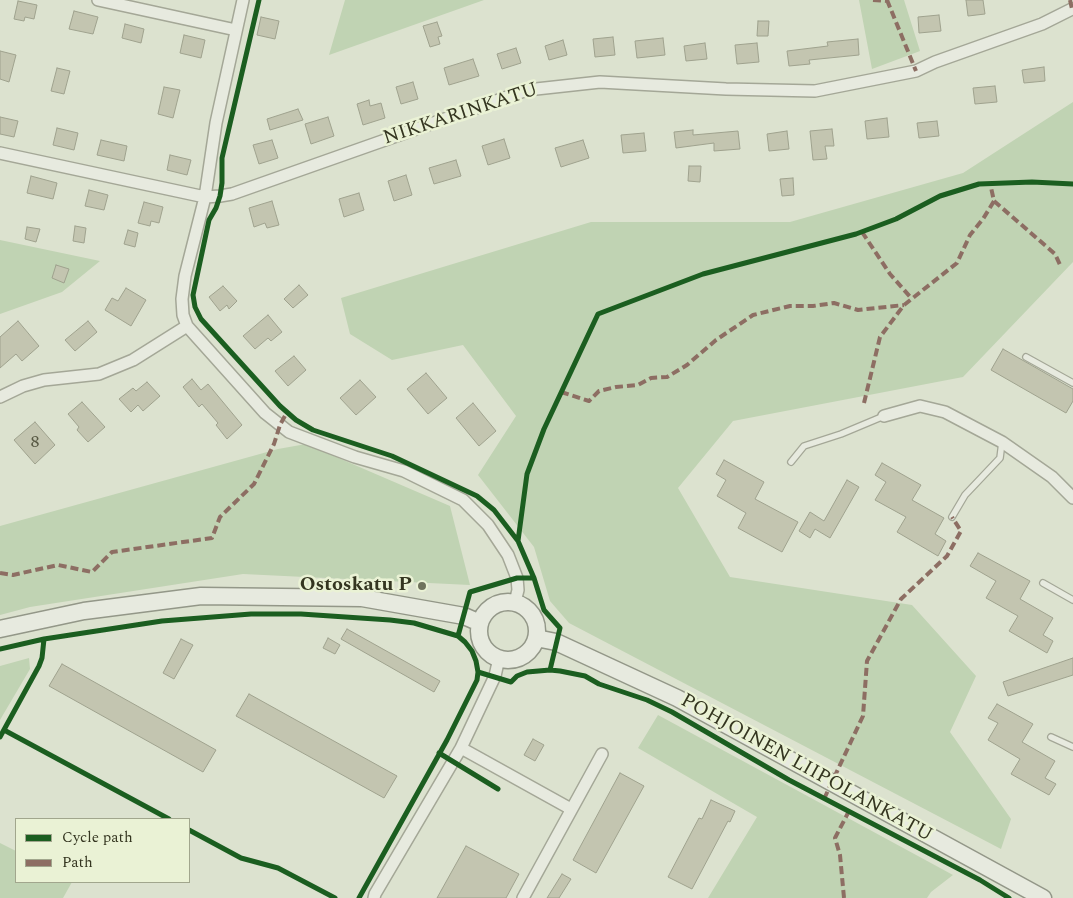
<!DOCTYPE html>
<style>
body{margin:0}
#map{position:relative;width:1073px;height:898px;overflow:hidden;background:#dce2cf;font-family:Spectral,serif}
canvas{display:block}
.legend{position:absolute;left:15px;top:818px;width:175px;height:65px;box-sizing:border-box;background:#eaf2d5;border:1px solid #a1a68d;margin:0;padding:6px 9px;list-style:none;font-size:15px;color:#343520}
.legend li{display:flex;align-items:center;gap:10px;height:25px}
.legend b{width:25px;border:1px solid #a1a68d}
</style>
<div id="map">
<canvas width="1073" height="898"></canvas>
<ul class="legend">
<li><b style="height:6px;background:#1b5e20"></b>Cycle path</li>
<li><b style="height:6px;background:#8d6e63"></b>Path</li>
</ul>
</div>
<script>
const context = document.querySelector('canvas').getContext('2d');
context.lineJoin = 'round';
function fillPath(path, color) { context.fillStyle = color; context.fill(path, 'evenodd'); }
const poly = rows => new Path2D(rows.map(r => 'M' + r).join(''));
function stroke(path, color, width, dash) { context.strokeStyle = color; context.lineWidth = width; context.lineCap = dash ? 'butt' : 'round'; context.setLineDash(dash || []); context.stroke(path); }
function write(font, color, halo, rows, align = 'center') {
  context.font = font + ' Spectral,serif'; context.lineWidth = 5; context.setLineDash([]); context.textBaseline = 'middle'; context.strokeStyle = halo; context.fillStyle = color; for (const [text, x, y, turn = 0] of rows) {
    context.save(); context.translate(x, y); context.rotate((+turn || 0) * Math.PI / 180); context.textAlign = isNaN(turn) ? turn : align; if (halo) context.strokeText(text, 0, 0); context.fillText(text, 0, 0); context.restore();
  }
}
fillPath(poly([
 [345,0,484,0,329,55],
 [859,0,904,0,920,51,872,69],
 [1073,102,1073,262,963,377,733,421,678,488,730,577,912,605,976,676,950,732,1011,819,1001,849,569,623,550,601,534,547,478,475,516,416,463,345,392,360,350,334,341,298,591,222,790,222,963,173],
 [0,240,100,261,62,292,0,314],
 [306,444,450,506,470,585,243,574,30,607,0,615,0,526,278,449],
 [29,658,30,669,0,720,0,666],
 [658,715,953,875,931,892,927,898,708,898,757,817,638,748],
 [0,843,16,851,16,882,72,882,63,898,0,898]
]), '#c0d3b3');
const building = poly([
 [966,0,983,0,985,14,968,16,966,0],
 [18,1,37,5,34,19,25,17,24,21,14,19,18,1],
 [74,11,98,17,93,34,69,29,74,11],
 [939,15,941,31,919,33,918,17,939,15],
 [261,17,279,21,275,39,257,35,261,17],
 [758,21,769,21,768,36,757,36,758,21],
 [437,22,442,36,438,37,440,44,430,47,423,26,437,22],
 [125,24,144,29,141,43,122,38,125,24],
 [184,35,205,40,201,58,180,53,184,35],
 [613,37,615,55,595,57,593,39,613,37],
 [663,38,665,55,637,58,635,41,663,38],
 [858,39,859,55,809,60,810,64,789,66,787,51,828,46,827,42,858,39],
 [563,40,567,55,549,60,545,46,563,40],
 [705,43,707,59,686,61,684,46,705,43],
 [757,43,759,62,737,64,735,45,757,43],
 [516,48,521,63,502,69,497,54,516,48],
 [0,51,16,55,9,82,0,79,0,51],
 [473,59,479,76,449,85,444,68,473,59],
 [1044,67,1045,81,1024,83,1022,70,1044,67],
 [57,68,70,71,64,94,51,91,57,68],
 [413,82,418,99,401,104,396,87,413,82],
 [995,86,997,102,975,104,973,88,995,86],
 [164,87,180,90,173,118,158,114,164,87],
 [369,100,370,106,381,103,385,118,363,125,357,104,369,100],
 [298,109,303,120,270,130,267,119,298,109],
 [0,117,18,121,14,137,0,134,0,117],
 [328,117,334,136,311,144,305,124,328,117],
 [887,118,889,137,867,139,865,121,887,118],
 [937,121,939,136,919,138,917,123,937,121],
 [57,128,78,133,74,150,53,145,57,128],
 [832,129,834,146,825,146,827,159,813,160,810,131,832,129],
 [693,130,693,135,738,131,740,149,714,151,714,143,676,148,674,132,693,130],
 [787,131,789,149,769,151,767,134,787,131],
 [644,133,646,151,623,153,621,135,644,133],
 [504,139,510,158,488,165,482,146,504,139],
 [101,140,127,146,124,161,97,155,101,140],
 [272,140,278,158,259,164,253,145,272,140],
 [583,140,589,158,561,167,555,148,583,140],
 [170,155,191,160,187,175,167,170,170,155],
 [456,160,461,176,434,184,429,168,456,160],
 [689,166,701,166,700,182,688,181,689,166],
 [406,175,412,195,394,201,388,181,406,175],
 [31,176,57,183,53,199,27,193,31,176],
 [793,178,794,195,782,196,780,179,793,178],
 [89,190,108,195,104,210,85,206,89,190],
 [359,193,364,210,344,217,339,199,359,193],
 [272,201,279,225,267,228,265,223,254,227,249,208,272,201],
 [144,202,163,207,159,223,151,221,150,226,138,223,144,202],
 [75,226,86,228,84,243,73,241,75,226],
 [27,227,40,229,36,242,25,239,27,227],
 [128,230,138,233,135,247,124,244,128,230],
 [56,265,69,269,64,283,52,278,56,265],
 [299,285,308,295,293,308,284,299,299,285],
 [223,286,237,301,229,309,227,305,220,311,209,297,223,286],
 [126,288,146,300,131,326,105,310,112,298,118,301,126,288],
 [268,315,282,332,271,341,268,338,255,349,243,336,268,315],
 [18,321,39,346,22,361,16,354,0,368,0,337,18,321],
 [88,321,97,332,75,351,65,340,88,321],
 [1003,349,1073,389,1073,401,1066,413,991,370,1003,349],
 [294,356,306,370,288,386,275,371,294,356],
 [426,373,447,398,428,414,407,389,426,373],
 [192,379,201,390,208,384,242,425,227,439,216,425,218,423,202,404,199,407,183,387,192,379],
 [360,380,376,397,356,415,340,398,360,380],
 [147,382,160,396,143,411,138,405,131,412,119,399,133,388,136,391,147,382],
 [82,402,105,427,88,442,77,430,79,427,68,414,82,402],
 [473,403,496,431,479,446,456,418,473,403],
 [35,422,55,445,35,464,14,440,35,422],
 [724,460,764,482,755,499,798,522,782,552,738,528,746,513,717,496,726,480,716,474,724,460],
 [882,463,921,485,912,500,944,518,935,534,946,541,938,556,897,532,906,517,875,500,886,482,875,475,882,463],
 [847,480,859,487,830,538,815,529,810,538,799,531,810,512,824,521,847,480],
 [978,553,1030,581,1020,599,1053,618,1043,635,1053,641,1047,653,1009,631,1018,616,986,598,996,581,970,566,978,553],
 [347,629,440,681,434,692,341,639,347,629],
 [328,638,340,645,335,654,323,648,328,638],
 [181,639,193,645,174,679,163,673,181,639],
 [1073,658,1073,675,1008,696,1003,682,1073,658],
 [62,664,216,750,203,772,49,686,62,664],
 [249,694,397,776,384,798,236,716,249,694],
 [997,704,1033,724,1022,742,1055,761,1045,778,1056,784,1049,795,1011,774,1020,759,988,740,998,723,988,718,997,704],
 [533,739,544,745,535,761,524,755,533,739],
 [620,773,644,786,596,873,573,860,620,773],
 [711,800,735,811,730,822,728,821,692,889,668,877,699,818,702,819,711,800],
 [466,846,519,874,506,898,437,898,466,846],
 [562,874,571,879,559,898,547,898,562,874]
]);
fillPath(building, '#c3c5b0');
stroke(building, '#9fa28e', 1);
const lane = poly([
 [1026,357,1073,383],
 [791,462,804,446,841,434,884,416],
 [952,517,965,495,1000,458,1002,442],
 [1043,583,1073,600],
 [1051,737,1073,747]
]);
const street = poly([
 [98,0,236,30],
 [243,0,216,123,205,197,185,276,182,299,183,315,187,326,265,413,289,432,355,457,404,471,463,500,488,525,508,555,517,578,518,590,515,602],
 [0,153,205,197,220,196,232,194,527,90,600,82,726,89,815,91,916,71,935,62,1042,24,1072,9],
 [0,397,23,386,44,380,99,374,133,360,187,326],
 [884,416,920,406,945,412,1002,442,1052,477,1073,498],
 [461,748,571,809],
 [374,898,375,894,461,748,495,676,499,658],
 [523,898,602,754]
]);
const secondary = poly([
 '479 631a29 29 0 1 1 58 0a29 29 0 1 1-58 0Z',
 [0,629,84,611,201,596,362,598,464,616,480,623],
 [536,638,556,642,677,698,1043,898]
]);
stroke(lane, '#a4a797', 8);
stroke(street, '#a4a797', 14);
stroke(secondary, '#939788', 19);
stroke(lane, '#e7eadf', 5.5);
stroke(street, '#e7eadf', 11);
stroke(secondary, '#e7eadf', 16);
stroke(poly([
 [873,0,887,1],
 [887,0,916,71],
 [1070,0,1072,9],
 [994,201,1055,254,1061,267],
 [862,232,890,274,912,299],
 [561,392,589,401,599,391,616,387,638,385,651,378,667,377,687,365,716,340,753,315,790,306,813,306,834,303,858,310,904,305],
 [864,403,880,337,904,305,957,263,970,235,983,219,994,201,990,183],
 [0,573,13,575,58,565,92,572,112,552,212,538,220,517,254,484,274,444,280,425,287,412],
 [824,799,863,716,867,661,901,599,947,556,961,531,952,517],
 [844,898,840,855,835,838,849,811]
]), '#8d6e63', 4, [8, 4]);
stroke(poly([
 [259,0,222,158,222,183,220,196,216,208,209,220,193,295,195,307,201,319,280,406,296,420,313,430,392,456,477,496,494,510,518,541,534,578,544,610,560,628,550,670],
 [518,541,527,474,544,429,598,314,703,274,856,234,896,219,940,196,979,184,1032,182,1073,184],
 [458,636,470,592,517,578,534,578],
 [0,649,44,639,162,621,251,614,301,614,390,620,414,623,458,636,465,642,472,651,476,661,478,672,477,680,447,740,359,898],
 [478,672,511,682,517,676,527,672,550,670,560,671,585,676,599,684,647,700,672,712,789,780,980,880,1009,898],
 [4,730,169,819],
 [0,737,39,666,42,658,44,639],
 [439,753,498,789],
 [189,830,241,858,278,868,335,898]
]), '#1b5e20', 5);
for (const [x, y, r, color] of [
 [422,586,5,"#6f725d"]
]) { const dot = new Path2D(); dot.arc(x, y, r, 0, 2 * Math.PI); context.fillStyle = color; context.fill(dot); stroke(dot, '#eaf2d5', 2); }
write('18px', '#585944', null, [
 ["8",35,443]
]);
write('20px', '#343520', '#eaf2d5', [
 ["NIKKARINKATU",461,115,-18],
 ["POHJOINEN LIIPOLANKATU",806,769,29]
]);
write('bold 20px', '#343520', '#eaf2d5', [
 ["Ostoskatu P",412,586]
], 'right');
</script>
